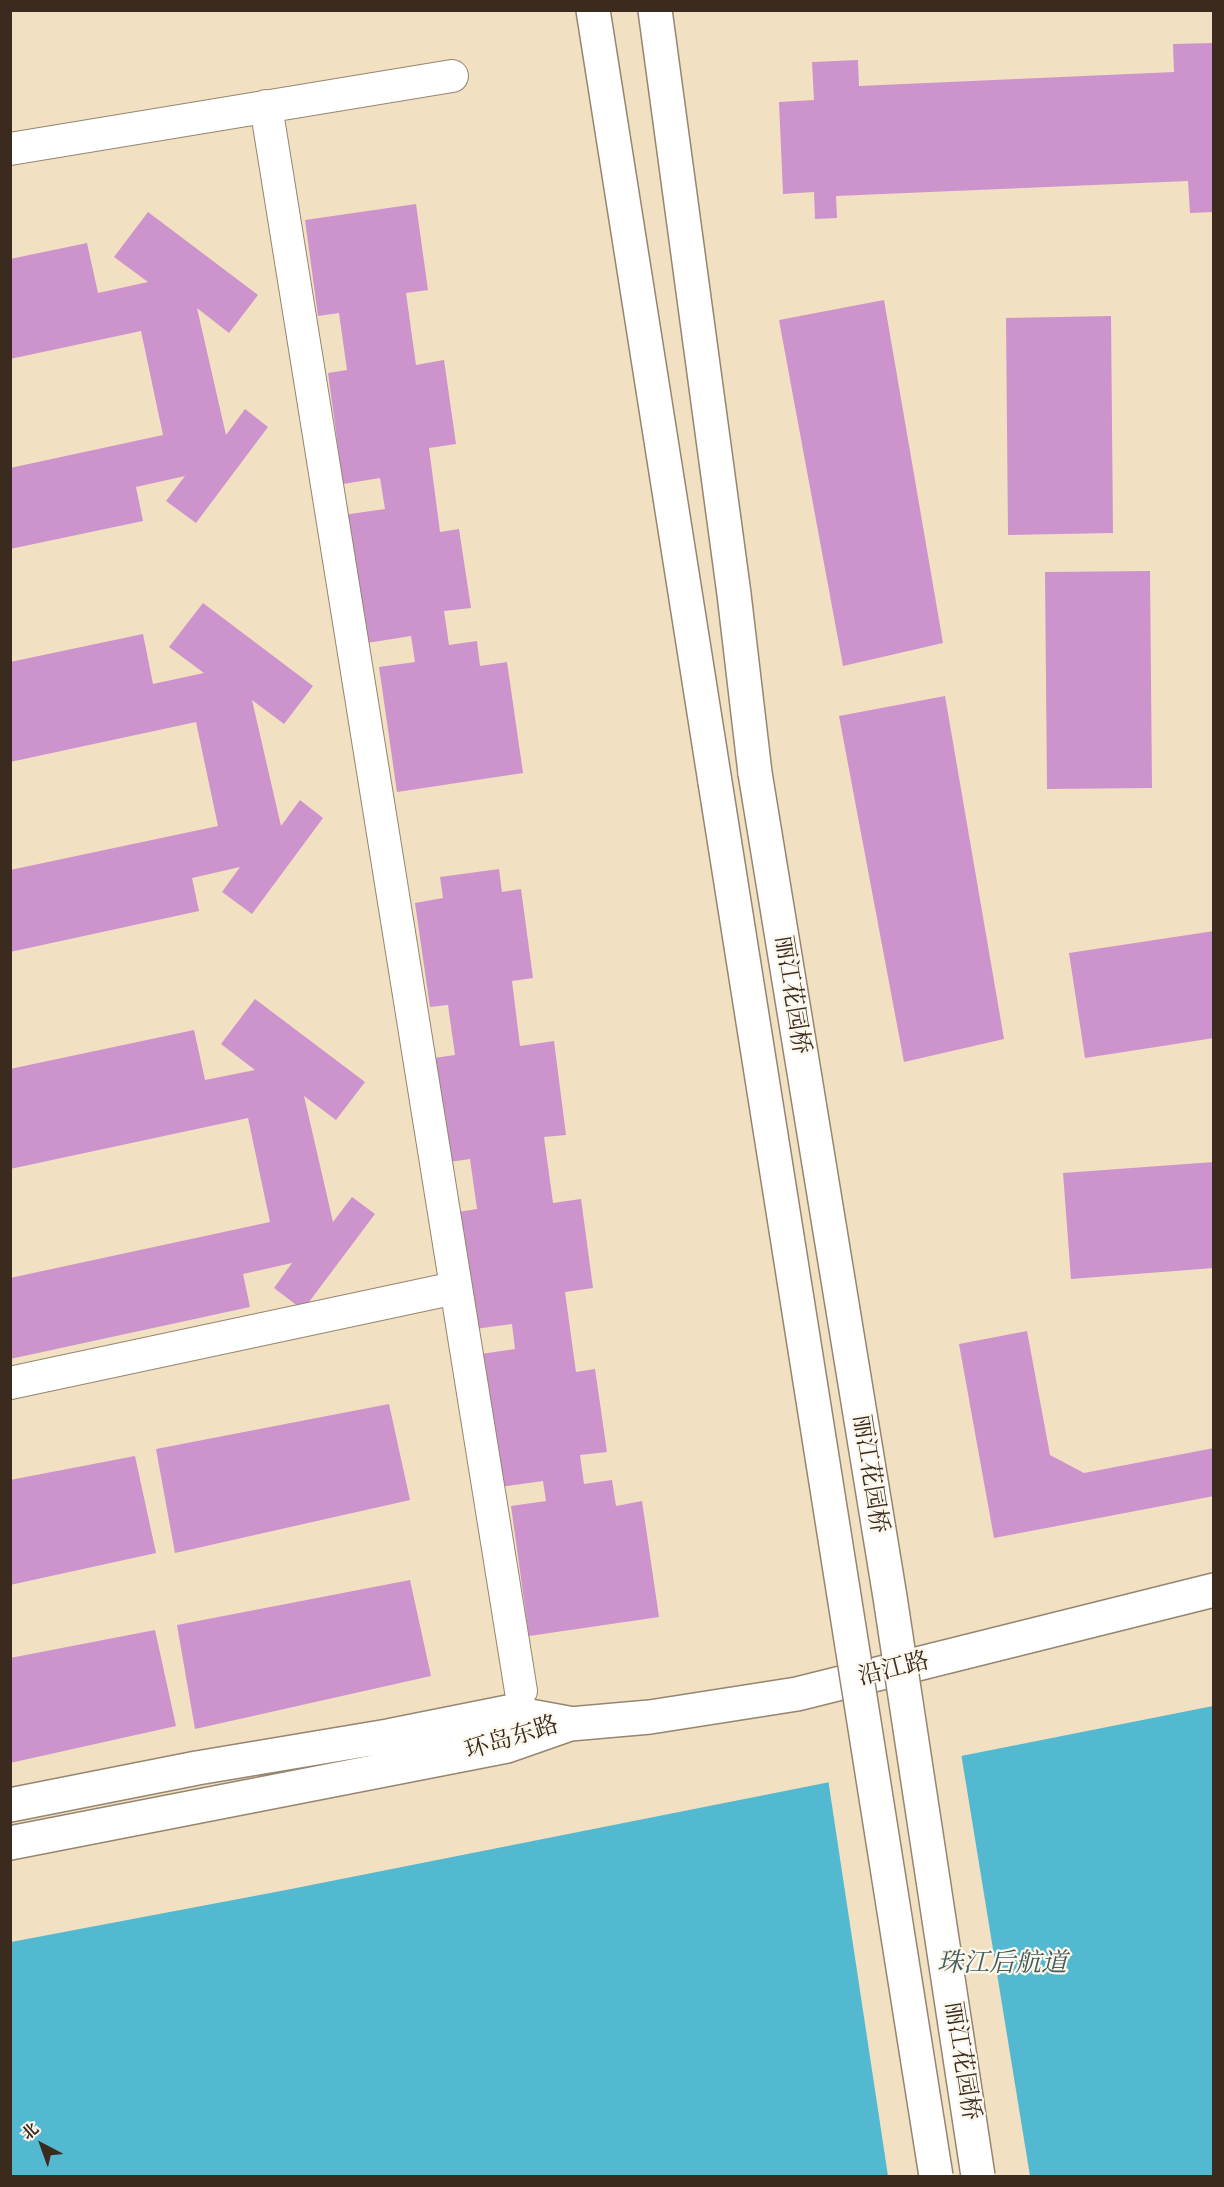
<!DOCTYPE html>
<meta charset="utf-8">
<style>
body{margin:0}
#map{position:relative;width:1224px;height:2187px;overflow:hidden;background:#f2e0c2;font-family:"Libre Bodoni","Noto Serif SC",serif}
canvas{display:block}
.frame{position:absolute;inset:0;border:12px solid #3b2a1e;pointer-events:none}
.north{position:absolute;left:12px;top:2115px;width:60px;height:60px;-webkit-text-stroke:4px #fbf7ec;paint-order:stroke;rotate:319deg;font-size:16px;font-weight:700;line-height:24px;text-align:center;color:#3b2a1e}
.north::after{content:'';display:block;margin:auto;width:21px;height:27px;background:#3b2a1e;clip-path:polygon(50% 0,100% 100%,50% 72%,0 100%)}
</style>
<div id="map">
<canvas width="1224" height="2187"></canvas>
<div class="frame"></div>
<div class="north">北</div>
</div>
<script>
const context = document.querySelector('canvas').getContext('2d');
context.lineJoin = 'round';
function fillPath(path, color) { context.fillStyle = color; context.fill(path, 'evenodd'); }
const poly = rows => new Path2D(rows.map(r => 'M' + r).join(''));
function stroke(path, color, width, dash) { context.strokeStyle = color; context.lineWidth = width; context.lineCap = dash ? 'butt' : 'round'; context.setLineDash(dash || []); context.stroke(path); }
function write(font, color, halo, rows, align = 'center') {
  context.font = font + ' "Libre Bodoni","Noto Serif SC",serif'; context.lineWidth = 4.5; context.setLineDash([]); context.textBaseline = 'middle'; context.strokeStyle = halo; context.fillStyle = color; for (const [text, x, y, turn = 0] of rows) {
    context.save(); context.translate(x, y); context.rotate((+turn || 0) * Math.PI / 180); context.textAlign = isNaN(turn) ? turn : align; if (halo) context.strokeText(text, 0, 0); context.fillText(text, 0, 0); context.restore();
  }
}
fillPath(poly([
 [1213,1706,1213,2176,11,2176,11,1942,286,1890]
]), '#52b9d0');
fillPath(poly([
 [961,1753,1030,2176,888,2176,828,1779]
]), '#f2e0c2');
fillPath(poly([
 [1214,43,1214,212,1190,213,1188,181,836,196,837,218,815,219,814,192,783,194,779,102,814,100,812,62,858,60,859,86,1174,72,1173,44],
 [416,204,428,290,406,293,416,365,444,360,456,444,429,448,440,532,459,529,471,608,444,611,449,645,477,641,480,666,507,662,523,773,397,792,379,667,415,662,411,636,361,644,343,515,385,509,380,478,343,484,328,373,347,370,339,313,318,316,305,220],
 [148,212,258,295,229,333,197,308,226,435,245,409,268,427,196,523,166,501,185,476,136,487,143,521,10,549,10,468,163,435,141,331,10,359,10,259,87,243,98,293,148,282,114,257],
 [884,300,943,643,843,666,779,320],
 [1111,316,1113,533,1008,535,1006,318],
 [1150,571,1152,788,1047,789,1045,572],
 [203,603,313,686,284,724,252,700,281,826,300,800,323,818,252,914,222,892,240,867,192,878,199,911,10,952,10,870,218,826,196,722,10,762,10,662,143,634,153,684,204,673,169,647],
 [945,696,1004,1039,904,1062,839,716],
 [499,869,502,892,521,889,533,978,512,981,520,1046,554,1041,566,1135,544,1137,553,1203,581,1199,593,1288,565,1292,576,1372,595,1369,607,1452,580,1455,584,1484,612,1480,616,1506,642,1501,659,1617,529,1636,511,1506,546,1501,543,1481,493,1488,474,1355,515,1349,512,1324,475,1329,458,1212,477,1209,470,1159,449,1162,434,1058,455,1055,448,1005,430,1007,415,903,443,898,440,877],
 [1214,931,1214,1038,1085,1058,1069,953],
 [255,999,365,1082,336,1120,304,1096,333,1222,352,1197,375,1214,303,1310,274,1288,292,1263,243,1274,250,1307,10,1359,10,1278,270,1222,248,1118,10,1169,10,1069,194,1030,205,1080,255,1070,221,1044],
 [1214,1162,1214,1268,1071,1279,1063,1173],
 [1027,1331,1050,1455,1084,1473,1214,1448,1214,1496,994,1538,959,1344],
 [389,1404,410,1500,175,1553,156,1449],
 [135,1456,156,1553,10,1585,10,1480],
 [410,1580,431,1676,195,1729,177,1625],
 [155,1630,176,1726,10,1763,10,1658]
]), '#cd93cd');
const minor = poly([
 [266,106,521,1691],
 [10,149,452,76],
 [10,1383,455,1288]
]);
const tertiary = poly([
 [593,10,715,782],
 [655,10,734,594,755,773],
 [10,1805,197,1768,388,1736,508,1712,568,1723],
 [10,1843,507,1746,570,1724,650,1717,797,1694,1214,1590]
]);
stroke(minor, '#968570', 34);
stroke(tertiary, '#968570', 36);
stroke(minor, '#fff', 32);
stroke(tertiary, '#fff', 33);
const tertiaryBridge = poly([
 [755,773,890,1597,978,2176],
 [715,782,936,2176]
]);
stroke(tertiaryBridge, '#968570', 36, []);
stroke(tertiaryBridge, '#fff', 33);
write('24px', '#3b2a1e', '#fbf7ec', [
 ["丽江花园桥",791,995,81],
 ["丽江花园桥",869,1474,81],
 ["沿江路",894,1670,-14],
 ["环岛东路",512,1739,-17],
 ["丽江花园桥",961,2061,81]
]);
write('italic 26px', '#435c5c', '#fbf7ec', [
 ["珠江后航道",1002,1965]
]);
</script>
